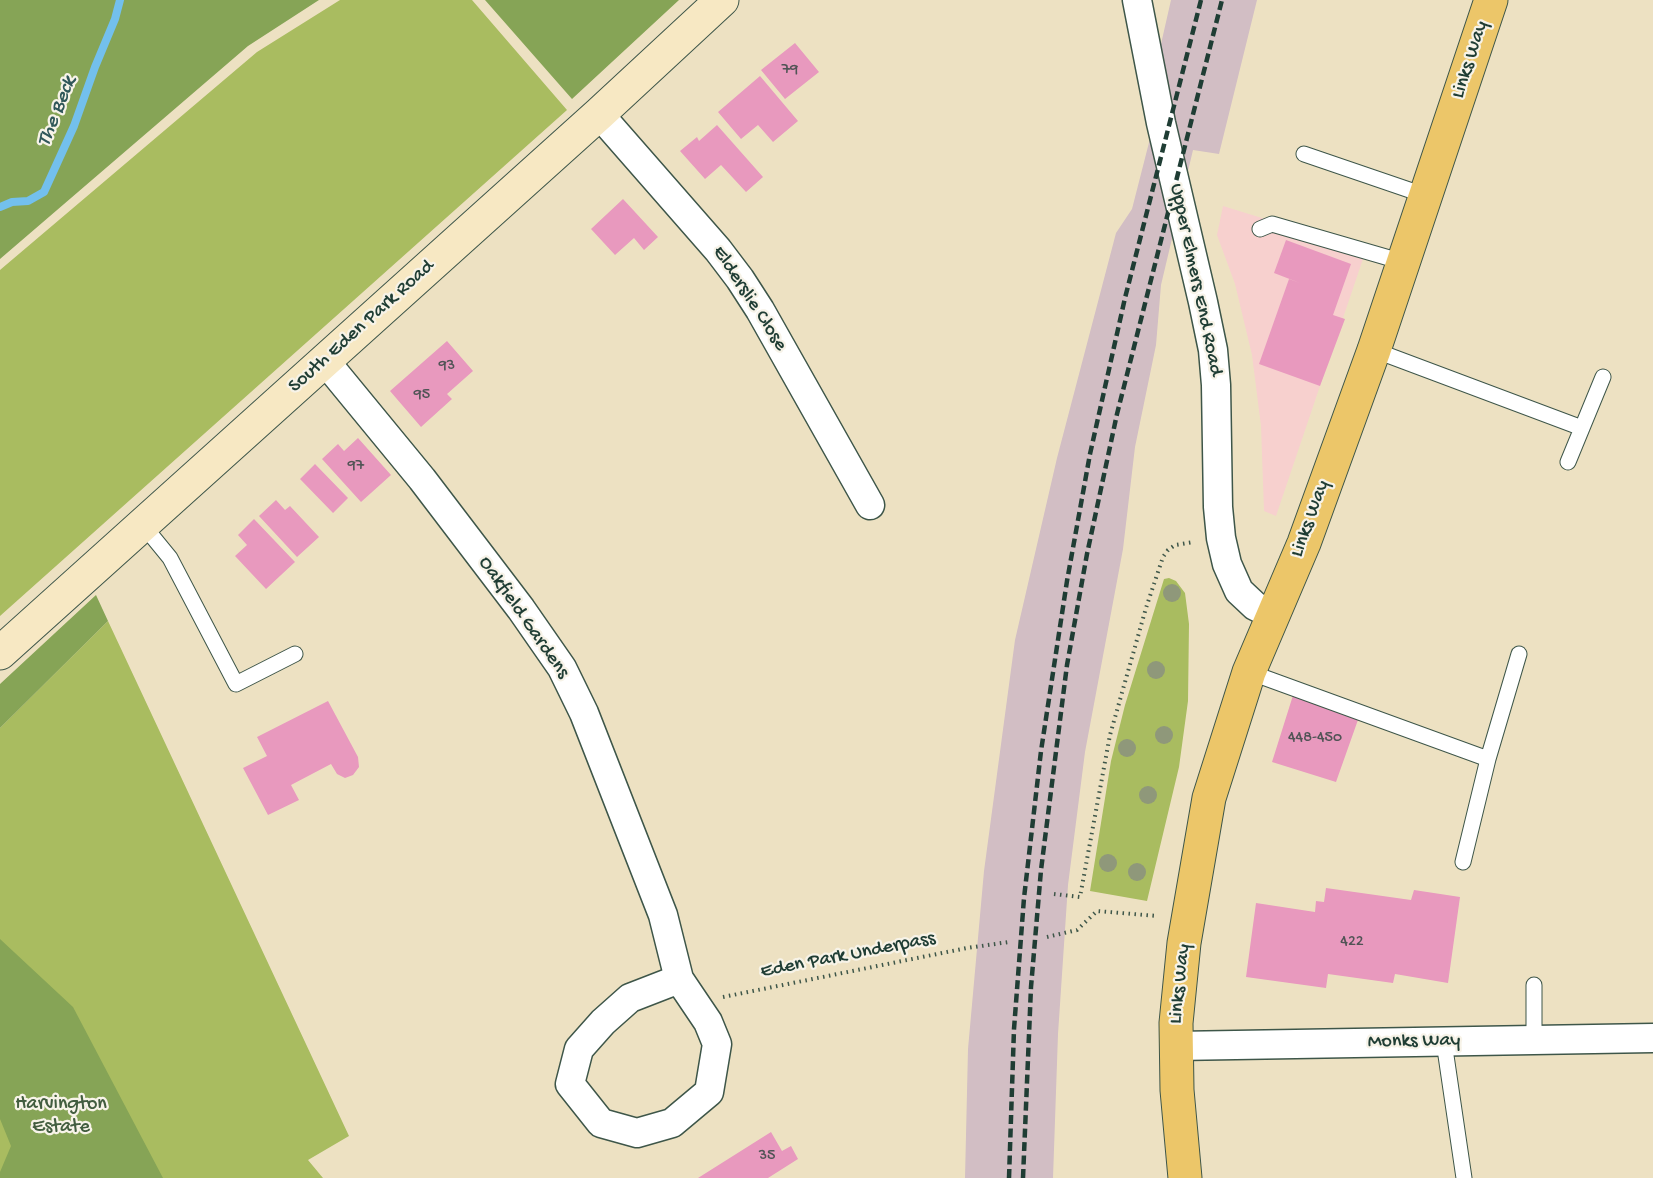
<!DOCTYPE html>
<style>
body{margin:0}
canvas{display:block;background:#ede1c2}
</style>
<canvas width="1653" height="1178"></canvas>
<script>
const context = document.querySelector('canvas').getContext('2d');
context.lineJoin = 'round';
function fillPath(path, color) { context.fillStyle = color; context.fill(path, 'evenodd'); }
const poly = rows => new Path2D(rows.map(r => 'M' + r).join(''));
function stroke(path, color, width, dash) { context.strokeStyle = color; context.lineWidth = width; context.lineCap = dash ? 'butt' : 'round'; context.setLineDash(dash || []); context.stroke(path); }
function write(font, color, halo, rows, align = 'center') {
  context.font = font + ' "Gochi Hand",sans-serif'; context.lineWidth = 4.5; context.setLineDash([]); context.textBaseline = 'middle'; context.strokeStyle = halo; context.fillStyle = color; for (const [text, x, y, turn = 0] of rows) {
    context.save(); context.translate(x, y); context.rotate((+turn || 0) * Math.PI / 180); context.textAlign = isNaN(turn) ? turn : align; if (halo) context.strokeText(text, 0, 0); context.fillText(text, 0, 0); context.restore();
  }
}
fillPath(poly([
 [1223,206,1366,250,1276,516,1264,511,1261,426,1252,355,1235,284,1217,235]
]), '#f7d0ce');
fillPath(poly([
 [1171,0,1257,0,1219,154,1193,150,1161,285,1156,345,1135,447,1123,549,1085,752,1068,885,1058,1034,1053,1178,965,1178,968,1049,984,871,1015,640,1057,458,1116,233,1132,209,1165,80,1161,44]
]), '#d2bec4');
fillPath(poly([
 [340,0,472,0,567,110,0,616,0,270,257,52],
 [1169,578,1176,581,1185,593,1189,624,1188,701,1179,767,1147,901,1090,891,1111,761,1125,705,1164,579],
 [108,621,349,1136,308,1160,323,1178,0,1178,0,728]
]), '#a9bc60');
fillPath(poly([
 [0,0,319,0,248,46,0,259],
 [485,0,679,0,572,99],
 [96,595,108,621,0,728,0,684],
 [0,939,73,1007,163,1178,0,1178,0,1172,11,1146,0,1119]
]), '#86a456');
stroke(poly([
 [0,207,12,202,28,201,44,192,74,126,95,67,115,19,120,0]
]), '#73c0ed', 8);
fillPath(poly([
 [795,43,819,72,785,99,761,70],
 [760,76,798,121,773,142,758,125,741,139,718,112],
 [717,125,763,177,746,192,721,165,705,179,680,151,697,137,699,141],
 [623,199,658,237,644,250,634,238,615,255,591,229],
 [1286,240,1351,264,1333,315,1345,319,1320,386,1259,364,1289,279,1300,283,1274,273],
 [447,341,473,371,447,394,452,399,421,427,390,391],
 [358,438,391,475,361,502,322,459,338,444,344,451],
 [315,464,348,498,333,513,300,479],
 [276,500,285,510,290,506,319,537,297,557,259,516],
 [254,519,295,562,266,589,235,556,247,545,238,535],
 [1295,689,1359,717,1336,782,1272,762],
 [328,701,358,757,359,767,353,775,345,778,337,774,331,764,291,785,299,800,268,815,243,768,267,756,257,737],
 [1326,888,1411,900,1414,890,1460,897,1448,983,1395,974,1393,983,1328,974,1326,988,1246,977,1256,903,1315,912,1316,901,1324,902],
 [771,1132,782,1151,791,1146,798,1159,768,1178,698,1178]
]), '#e899be');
const service = poly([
 [1304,154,1427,196],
 [1260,229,1272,224,1403,262],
 [1374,350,1582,428],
 [1568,462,1603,377],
 [143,525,170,558,236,684,295,654],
 [1249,672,1488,759,1463,862],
 [1488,759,1519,654],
 [1534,1040,1534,985],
 [1444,1042,1464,1178]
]);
const minor = poly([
 [1137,0,1161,123,1203,302,1213,350,1216,385,1218,507,1221,538,1227,564,1239,591,1255,606,1273,615],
 [599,114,718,250,740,279,760,310,870,505],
 [325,361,422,479,521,609,562,668,584,713,663,915,679,979,708,1022,717,1044,709,1092,672,1123,637,1133,601,1123,570,1084,579,1049,603,1022,630,998,679,979],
 [1176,1046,1653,1038]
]);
const secondary = poly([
 [0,653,599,114,722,0]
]);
const primary = poly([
 [1185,1178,1177,1090,1176,1023,1184,943,1209,798,1249,672,1304,543,1374,350,1491,0]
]);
stroke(service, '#3e5649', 17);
stroke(minor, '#3e5649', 31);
stroke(secondary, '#3e5649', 35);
stroke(primary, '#3e5649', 35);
stroke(poly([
 [1054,894,1080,897,1110,735,1146,608,1163,557,1168,550,1175,545,1193,542],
 [1047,937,1077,930,1097,911,1157,916],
 [723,997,967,948,1009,942]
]), '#3e5649', 4, [1.5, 4.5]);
stroke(service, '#fff', 15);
stroke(minor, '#fff', 28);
stroke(secondary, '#f7e8c3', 33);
stroke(primary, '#ecc669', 33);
stroke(poly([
 [1009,1178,1014,1029,1024,898,1041,751,1067,581,1090,454,1125,298,1201,0],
 [1023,1178,1031,987,1041,870,1067,665,1087,554,1117,414,1222,0]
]), '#1f3d34', 4.5, [9, 4.5]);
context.fillStyle = '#8f987a';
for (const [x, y] of [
 [1172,593],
 [1156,670],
 [1164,735],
 [1127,748],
 [1148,795],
 [1108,863],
 [1137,872]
]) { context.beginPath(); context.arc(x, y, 9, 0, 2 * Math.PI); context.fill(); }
write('16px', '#515456', null, [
 ["79",790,71],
 ["93",447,367],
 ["95",422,396],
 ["97",356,467],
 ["448-450",1315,739],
 ["422",1352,943],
 ["35",767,1157]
]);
write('20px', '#1f3d34', '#f7f3e8', [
 ["Links Way",1471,60,-72],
 ["Upper Elmers End Road",1195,280,78],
 ["Elderslie Close",749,299,57],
 ["South Eden Park Road",362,327,-42],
 ["Links Way",1311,519,-70],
 ["Oakfield Gardens",523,618,55],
 ["Eden Park Underpass",848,956,-11],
 ["Links Way",1181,984,-84],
 ["Monks Way",1414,1042,-1]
]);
write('20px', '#425d3f', '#f7f3e8', [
 ["Harvington",61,1105],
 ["Estate",61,1128]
]);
write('italic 21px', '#305759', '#f7f3e8', [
 ["The Beck",58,112,-68]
]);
</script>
